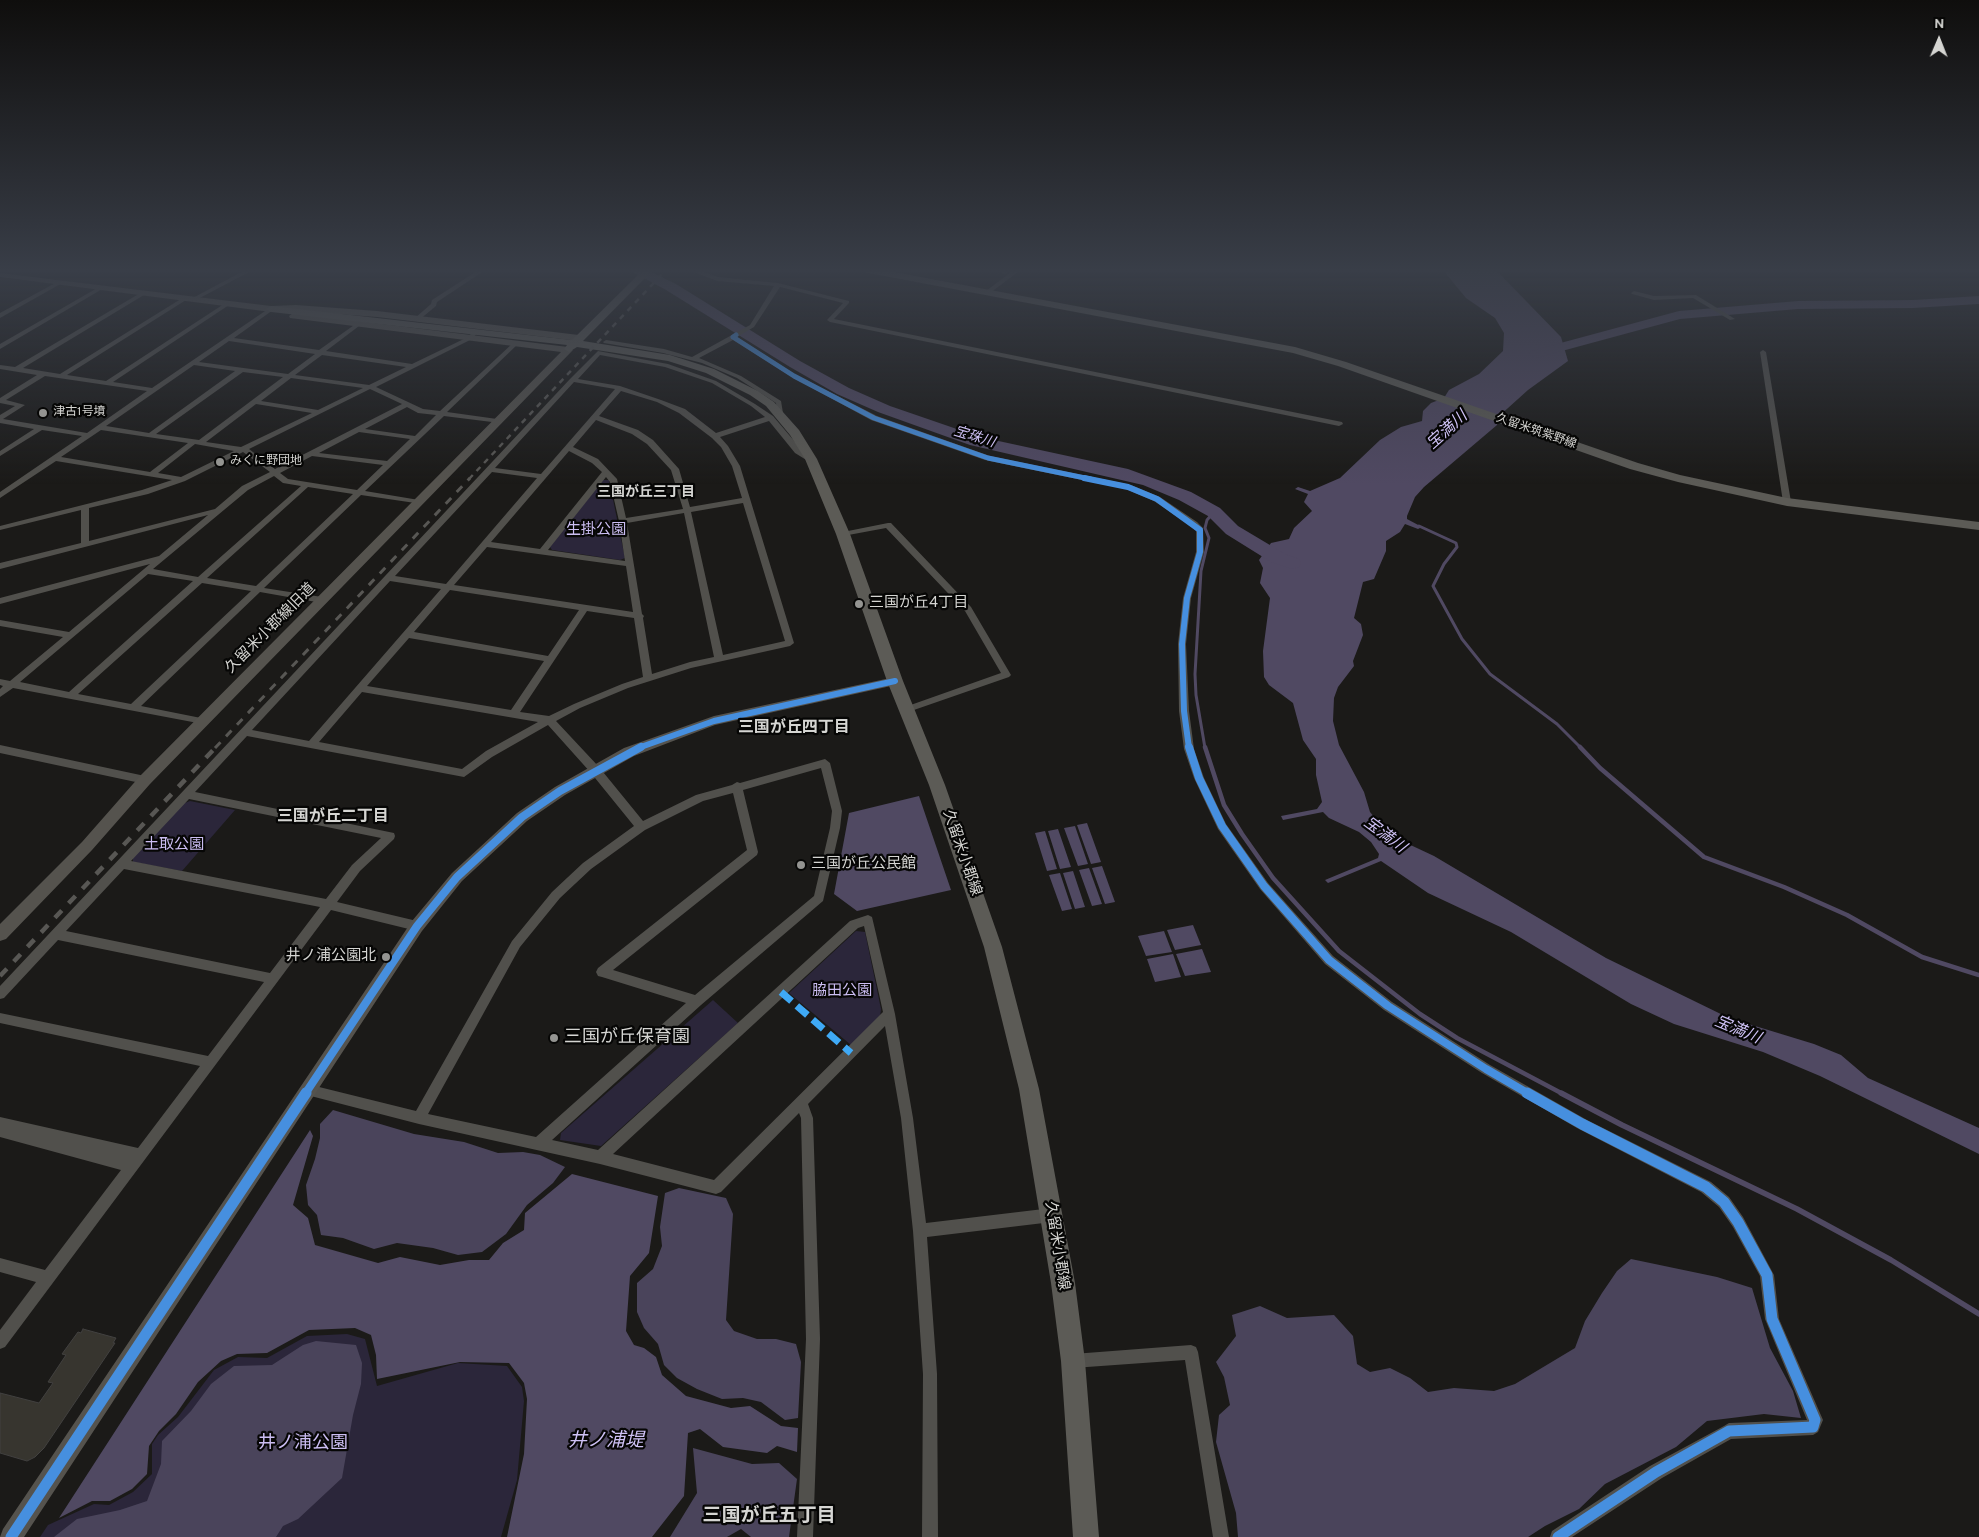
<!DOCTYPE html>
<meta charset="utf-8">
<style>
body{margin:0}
#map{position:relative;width:1979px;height:1537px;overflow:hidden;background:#1b1a18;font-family:Overpass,sans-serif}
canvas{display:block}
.north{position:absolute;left:1914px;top:15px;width:50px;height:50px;-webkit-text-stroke:4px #060605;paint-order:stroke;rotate:1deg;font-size:14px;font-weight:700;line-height:20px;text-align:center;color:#d5d5d2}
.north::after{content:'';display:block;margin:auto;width:18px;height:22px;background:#d5d5d2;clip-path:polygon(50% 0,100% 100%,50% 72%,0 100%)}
</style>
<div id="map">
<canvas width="1979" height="1537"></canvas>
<div class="north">N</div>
</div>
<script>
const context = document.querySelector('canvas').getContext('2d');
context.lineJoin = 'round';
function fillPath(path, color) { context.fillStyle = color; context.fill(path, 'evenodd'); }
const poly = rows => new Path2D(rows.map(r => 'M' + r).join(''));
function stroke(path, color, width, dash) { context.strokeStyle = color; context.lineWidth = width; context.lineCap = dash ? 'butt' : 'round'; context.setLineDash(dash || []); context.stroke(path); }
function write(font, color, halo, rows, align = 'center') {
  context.font = font + ' Overpass,"Noto Sans JP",sans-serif'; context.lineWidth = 4.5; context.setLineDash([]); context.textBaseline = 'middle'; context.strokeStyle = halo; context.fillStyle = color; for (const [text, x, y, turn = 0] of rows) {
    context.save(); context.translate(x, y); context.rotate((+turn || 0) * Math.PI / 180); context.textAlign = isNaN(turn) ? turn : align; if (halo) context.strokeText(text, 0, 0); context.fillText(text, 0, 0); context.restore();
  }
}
fillPath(poly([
 [603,480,609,480,625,558,620,560,552,550,550,547],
 [190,801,235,810,182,871,133,862,133,856,182,804],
 [856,931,865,932,881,1009,880,1017,851,1045,789,993],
 [713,1000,738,1023,601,1146,560,1140,561,1133],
 [347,1334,365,1339,377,1386,458,1363,507,1366,522,1387,524,1401,517,1480,501,1537,40,1537,48,1525,94,1504,109,1505,133,1492,152,1474,152,1444,158,1435,178,1417,214,1370,238,1357,267,1358,307,1336]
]), '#2b263a');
fillPath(poly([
 [333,1110,414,1134,464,1142,498,1153,523,1152,540,1155,565,1167,553,1183,527,1205,506,1234,482,1252,458,1255,433,1248,397,1243,374,1249,343,1238,321,1235,317,1215,308,1205,306,1185,315,1159,320,1138,320,1124],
 [679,1188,726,1198,733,1214,726,1320,734,1331,757,1339,776,1339,796,1344,801,1362,798,1418,785,1420,761,1402,743,1398,722,1399,697,1389,677,1378,664,1365,658,1344,644,1328,637,1312,637,1283,653,1269,662,1246,660,1227,665,1193],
 [1631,1259,1717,1277,1752,1288,1770,1348,1793,1391,1801,1418,1764,1414,1707,1421,1676,1447,1605,1484,1579,1509,1545,1526,1528,1537,1238,1537,1236,1513,1216,1442,1219,1415,1230,1405,1224,1377,1216,1362,1236,1336,1232,1315,1260,1306,1287,1318,1334,1315,1353,1336,1357,1364,1370,1372,1390,1368,1410,1378,1428,1392,1454,1388,1494,1391,1515,1384,1575,1348,1585,1321,1602,1293,1617,1271],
 [316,1341,356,1345,362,1363,361,1384,353,1415,342,1478,298,1519,283,1526,276,1537,54,1537,77,1519,120,1510,147,1501,161,1464,162,1441,191,1411,211,1384,234,1366,272,1365,303,1345],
 [693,1448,752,1464,779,1463,797,1479,789,1537,751,1537,741,1529,727,1537,670,1537,697,1493]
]), '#4a445b');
fillPath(poly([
 [1442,269,1495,269,1561,337,1568,361,1528,390,1498,417,1497,425,1424,487,1415,497,1407,516,1407,519,1422,527,1418,529,1405,524,1400,532,1386,541,1386,551,1374,579,1363,582,1354,618,1361,624,1363,635,1353,661,1354,666,1338,687,1334,698,1333,721,1339,745,1364,792,1370,812,1379,823,1402,841,1434,856,1606,958,1729,1018,1814,1044,1841,1055,1868,1078,1979,1128,1979,1154,1820,1076,1763,1052,1674,1024,1631,1004,1511,932,1428,893,1381,861,1328,883,1325,880,1378,858,1379,854,1371,842,1359,832,1329,818,1323,812,1283,820,1281,816,1317,809,1322,802,1316,775,1316,759,1303,740,1293,703,1269,685,1264,677,1263,651,1270,598,1260,583,1263,568,1259,560,1271,543,1289,539,1294,528,1312,511,1304,502,1308,494,1295,489,1298,487,1310,491,1340,478,1380,440,1401,427,1422,421,1423,411,1431,403,1444,398,1449,390,1479,374,1503,351,1504,333,1495,318,1466,298],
 [919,796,951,890,857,911,834,894,849,813],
 [1087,823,1101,862,1091,864,1077,825],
 [1075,826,1088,864,1078,866,1064,828],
 [1058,829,1071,867,1060,869,1048,831],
 [1045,831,1057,869,1047,871,1035,833],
 [1102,866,1115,902,1105,904,1092,868],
 [1089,868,1102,904,1092,906,1079,870],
 [1073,871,1085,907,1075,909,1063,873],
 [1060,873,1072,909,1062,911,1049,875],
 [1193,925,1201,945,1175,950,1167,930],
 [1164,931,1172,952,1146,956,1138,936],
 [1202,949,1211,972,1185,976,1176,954],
 [1173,954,1181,977,1155,982,1147,959],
 [310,1130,313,1136,293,1205,308,1218,315,1245,378,1263,400,1257,440,1265,469,1260,489,1260,503,1243,524,1230,525,1213,572,1174,658,1196,649,1253,630,1276,626,1331,634,1345,644,1348,656,1357,662,1375,686,1396,731,1408,750,1406,781,1426,798,1428,797,1452,777,1446,767,1453,723,1447,700,1429,688,1433,684,1496,652,1537,507,1537,524,1454,527,1399,524,1383,509,1363,460,1362,377,1379,376,1355,371,1335,355,1328,309,1330,267,1353,237,1354,221,1361,198,1382,176,1414,159,1431,149,1446,147,1474,132,1489,110,1501,92,1501,59,1518]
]), '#504962');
stroke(poly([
 [1419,526,1456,543,1457,547,1444,564,1433,586,1462,639,1490,674,1557,724,1581,748],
 [1205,748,1196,695,1195,674,1201,571,1209,538,1205,528,1207,520,1214,512]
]), '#504962', 3);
stroke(poly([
 [1205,747,1224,805,1242,834,1273,878,1339,951,1420,1014,1457,1038,1563,1094],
 [1580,747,1600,768,1704,857,1784,887,1847,915,1922,957,1979,975]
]), '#504962', 4.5);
stroke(poly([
 [1561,1093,1622,1125,1797,1209,1891,1260,1979,1314]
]), '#504962', 5.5);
fillPath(poly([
 [627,269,645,269,676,284,800,361,849,388,890,406,980,437,1128,469,1191,492,1220,508,1238,526,1285,554,1299,559,1301,563,1299,567,1292,569,1271,562,1226,534,1208,516,1179,500,1143,485,970,445,878,412,837,394,790,367,666,290,627,269],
 [1979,296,1979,304,1913,308,1798,309,1680,319,1536,358,1529,354,1531,351,1679,311,1798,301,1913,300,1979,296]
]), '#504962');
const building = poly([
 [83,1329,116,1338,113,1343,115,1343,44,1448,35,1457,27,1461,0,1453,0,1393,39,1403,53,1383,48,1382,66,1355,62,1354,78,1332,81,1333,83,1329]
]);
fillPath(building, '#37352f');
stroke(building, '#424140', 1);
fillPath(poly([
 [247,269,255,269,194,301,189,300,247,269],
 [480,269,487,269,437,302,436,306,419,320,415,320,415,318,431,304,432,300,480,269],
 [686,269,695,269,718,277,778,283,849,301,849,303,834,319,1342,422,1343,424,1339,426,830,322,827,320,843,303,780,287,754,327,737,337,796,375,877,416,990,456,1131,485,1160,497,1197,522,1203,528,1204,552,1191,598,1186,644,1189,711,1194,749,1204,778,1226,824,1268,883,1333,956,1392,1002,1490,1065,1587,1120,1711,1182,1729,1197,1743,1217,1774,1275,1779,1319,1823,1420,1818,1432,1813,1435,1731,1439,1662,1478,1572,1537,1550,1537,1552,1531,1650,1466,1724,1426,1729,1423,1807,1420,1765,1319,1760,1276,1733,1227,1719,1207,1701,1192,1577,1128,1482,1073,1384,1010,1325,964,1260,889,1218,829,1194,778,1184,749,1179,711,1178,644,1183,598,1196,552,1196,531,1191,526,1154,501,1126,489,985,460,871,420,792,377,733,340,699,358,741,376,781,401,784,419,777,417,776,403,737,378,702,363,663,353,604,343,603,342,606,340,664,349,692,357,750,325,774,286,717,281,686,269],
 [992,269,1001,269,1008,272,1005,274,992,269],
 [1015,269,1022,269,990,293,986,293,986,291,1015,269],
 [59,281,64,282,0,318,0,313,59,281],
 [99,287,104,288,0,349,0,344,99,287],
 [1634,291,1654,296,1696,295,1735,319,1730,320,1693,298,1654,300,1632,294,1631,293,1634,291],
 [142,292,144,293,144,295,23,368,60,374,184,297,187,299,186,300,67,375,106,381,227,302,230,304,229,305,113,382,152,388,271,307,273,308,273,310,234,338,319,350,357,323,360,325,359,326,326,351,412,364,468,337,473,331,477,331,478,332,472,339,376,387,423,409,440,411,513,343,518,344,447,412,497,419,500,419,500,423,444,416,365,491,419,500,423,502,422,504,361,495,264,588,322,597,325,598,326,600,325,602,322,603,260,592,141,706,206,719,208,721,203,724,13,688,0,697,0,689,3,686,0,685,0,679,10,681,63,637,0,626,0,620,69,632,150,564,0,604,0,598,159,556,208,515,0,569,0,563,81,543,81,510,0,530,0,526,142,490,172,480,56,461,0,498,0,492,82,436,42,430,0,456,0,451,34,429,0,423,0,415,15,406,0,403,0,398,37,375,0,369,0,365,15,367,142,292],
 [229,341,315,354,288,374,199,362,229,341],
 [322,355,406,367,369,385,295,375,322,355],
 [194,365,235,371,149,433,106,426,194,365],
 [243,372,283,377,199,440,156,434,243,372],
 [45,376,147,391,87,433,3,419,25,405,6,400,45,376],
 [291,378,363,388,318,410,261,401,291,378],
 [370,389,402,404,275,469,249,449,370,389],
 [256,404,312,413,241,447,206,442,256,404],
 [407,407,418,413,436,415,415,436,365,429,407,407],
 [101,430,188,443,150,472,61,457,101,430],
 [359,432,410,439,387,461,319,453,359,432],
 [195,444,234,451,181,477,158,473,195,444],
 [243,452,270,472,242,486,215,509,89,541,89,508,148,494,185,481,243,452],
 [312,456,383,465,357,490,288,479,280,473,312,456],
 [274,476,283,483,301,486,198,577,153,569,248,490,274,476],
 [308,487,353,494,256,586,207,578,308,487],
 [148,574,193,581,69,692,20,682,148,574],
 [202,583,251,591,131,704,78,694,202,583],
 [1763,350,1766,352,1791,502,1787,504,1783,502,1760,352,1763,350],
 [598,351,668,364,716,381,755,404,773,416,801,449,815,459,811,461,808,461,795,453,769,421,720,437,728,446,740,466,794,643,790,646,691,668,628,688,580,708,556,721,599,767,643,821,696,795,732,785,737,782,740,783,825,759,830,763,842,811,840,828,823,901,701,1005,552,1140,598,1150,850,921,868,915,872,917,895,1014,913,1118,926,1223,1052,1208,1057,1210,1059,1215,1057,1220,1052,1222,927,1237,937,1374,938,1537,922,1537,923,1374,913,1231,901,1118,885,1026,808,1104,813,1118,820,1339,813,1537,797,1537,806,1339,801,1118,799,1113,721,1192,716,1194,600,1164,419,1124,303,1094,301,1090,303,1086,307,1084,416,1111,512,941,552,892,583,863,634,826,591,773,548,725,492,757,464,777,247,736,195,792,394,833,395,836,394,839,360,871,337,902,417,921,421,923,423,926,421,929,417,931,331,910,5,1347,0,1349,0,1330,36,1282,0,1272,0,1258,45,1270,121,1170,0,1137,0,1117,138,1148,200,1066,0,1023,0,1013,208,1056,264,982,58,940,4,998,0,999,0,986,570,379,598,351],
 [600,355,665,367,712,383,751,406,765,417,716,433,685,409,661,400,620,386,578,379,600,355],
 [574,382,615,389,541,474,495,468,574,382],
 [621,391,657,402,679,413,712,438,721,447,732,466,742,498,690,507,679,469,653,440,638,430,599,416,621,391],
 [596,420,632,434,647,444,671,470,683,509,626,518,617,479,598,459,573,447,596,420],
 [569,451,592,463,602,472,540,549,491,542,569,451],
 [492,472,537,478,446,584,395,576,492,472],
 [606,477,610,482,619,521,625,561,548,550,606,477],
 [743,503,785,641,723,655,691,512,743,503],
 [684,513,714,657,690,662,652,674,643,618,644,616,642,614,627,523,684,513],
 [487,547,626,566,633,612,454,585,487,547],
 [390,581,441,589,309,741,252,730,390,581],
 [450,590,579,610,548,656,414,632,450,590],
 [587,611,634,618,643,677,622,684,574,704,549,716,520,712,587,611],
 [409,638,544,661,511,710,367,686,409,638],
 [362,692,538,722,486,751,462,769,319,742,362,692],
 [821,768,832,811,830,828,814,896,695,995,613,970,757,855,758,852,743,790,821,768],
 [733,793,747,850,598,968,596,972,598,976,602,977,686,1003,536,1137,428,1114,520,947,560,898,591,869,645,830,703,801,733,793],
 [189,799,381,838,352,865,326,899,131,861,189,799],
 [124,869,320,907,270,973,66,931,124,869],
 [864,926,883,1012,714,1180,613,1154,858,928,864,926],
 [888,523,891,523,971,607,1011,675,1009,677,911,711,905,711,903,709,905,707,1001,673,965,611,886,528,843,536,839,534,843,532,888,523],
 [0,745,145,776,149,777,150,780,149,783,145,784,0,753,0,745],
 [1191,1345,1196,1347,1198,1352,1229,1537,1213,1537,1185,1360,1073,1368,1068,1366,1066,1361,1068,1356,1073,1354,1191,1345]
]), '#51504c');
fillPath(poly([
 [0,273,271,306,296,305,377,311,579,335,583,338,579,341,377,317,296,311,271,312,0,277,0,273],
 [293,313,568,347,573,350,150,784,92,850,6,939,0,941,0,924,82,842,140,776,561,352,290,318,289,316,293,313],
 [895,677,900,678,901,681,900,684,715,725,634,756,565,795,527,821,462,881,422,931,24,1537,0,1537,3,1529,412,921,452,873,517,813,555,787,624,748,714,716,895,677]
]), '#55534e');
fillPath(poly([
 [644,269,654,269,583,341,670,355,714,369,758,391,774,402,799,430,817,459,850,534,903,681,945,785,1002,947,1039,1089,1075,1283,1085,1361,1099,1537,1073,1537,1061,1361,1051,1283,1019,1089,984,947,929,785,887,681,836,534,805,459,790,435,766,406,750,395,706,373,668,361,577,347,569,352,564,349,567,345,271,312,266,309,271,306,572,340,644,269],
 [858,269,878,269,1295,347,1346,362,1638,463,1680,475,1787,498,1979,522,1979,530,1787,506,1678,482,1630,469,1338,366,1293,353,863,272,858,269]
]), '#5c5b56');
stroke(poly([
 [469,479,667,269]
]), '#585754', 2.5, [5.5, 5.5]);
stroke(poly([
 [215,748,470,478]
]), '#585754', 3, [8, 8]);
stroke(poly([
 [0,976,216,747]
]), '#585754', 4.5, [10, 10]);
stroke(poly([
 [781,992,851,1053]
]), '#3fa9f5', 7, [14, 7]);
stroke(poly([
 [736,335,733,337,794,376,874,418,988,458,1090,479]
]), '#468fdf', 5);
stroke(poly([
 [1084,478,1128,487,1157,499,1200,530,1200,552,1187,598,1182,644,1184,711,1189,748],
 [638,748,714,721,895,681]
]), '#468fdf', 6);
stroke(poly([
 [1189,747,1199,778,1222,826,1264,886,1329,960,1388,1006,1486,1069,1529,1094],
 [305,1094,417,926,457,877,522,817,560,791,641,747]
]), '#468fdf', 8);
stroke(poly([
 [1527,1093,1582,1124,1706,1187,1724,1202,1738,1222,1767,1275,1772,1319,1815,1420,1813,1427,1729,1431,1656,1472,1558,1537],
 [11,1537,306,1093]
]), '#468fdf', 11);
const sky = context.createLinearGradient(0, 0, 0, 484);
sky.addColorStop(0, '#0f0e0d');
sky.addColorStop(0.56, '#393e48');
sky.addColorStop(1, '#393e4800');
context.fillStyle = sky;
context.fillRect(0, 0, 1979, 484);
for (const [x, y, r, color] of [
 [43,413,5,"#949491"],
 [220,462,5,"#949491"],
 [859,604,5,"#949491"],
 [801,865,5,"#949491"],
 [386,957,5,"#949491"],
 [554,1038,5,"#949491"]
]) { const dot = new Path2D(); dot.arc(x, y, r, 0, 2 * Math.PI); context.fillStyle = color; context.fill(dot); stroke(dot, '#060605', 2); }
write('12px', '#d5d5d2', '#060605', [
 ["津古1号墳",53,413],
 ["みくに野団地",230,462]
], 'left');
write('12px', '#d5d5d2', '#060605', [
 ["久留米筑紫野線",1536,432,19]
]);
write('italic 14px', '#cec1f5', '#060605', [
 ["宝珠川",974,438,17]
]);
write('bold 14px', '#d5d5d2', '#060605', [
 ["三国が丘三丁目",646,493]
]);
write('15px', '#cbbdf2', '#060605', [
 ["生掛公園",596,531],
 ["土取公園",174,846],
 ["脇田公園",842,992]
]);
write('15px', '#d5d5d2', '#060605', [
 ["三国が丘4丁目",869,604],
 ["三国が丘公民館",811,865],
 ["井ノ浦公園北",376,957,"right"]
], 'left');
write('15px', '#d5d5d2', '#060605', [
 ["久留米小郡線旧道",271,629,-45],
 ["久留米小郡線",961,853,71],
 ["久留米小郡線",1056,1246,81]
]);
write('italic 16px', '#cec1f5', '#060605', [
 ["宝満川",1448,431,-42],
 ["宝満川",1384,836,37],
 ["宝満川",1737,1031,23]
]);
write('bold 16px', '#d5d5d2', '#060605', [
 ["三国が丘四丁目",794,729],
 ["三国が丘二丁目",333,818]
]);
write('18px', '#d5d5d2', '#060605', [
 ["三国が丘保育園",564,1038]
], 'left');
write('18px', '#cbbdf2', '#060605', [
 ["井ノ浦公園",303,1444]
]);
write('italic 19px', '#cec1f5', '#060605', [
 ["井ノ浦堤",606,1442]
]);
write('bold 19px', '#d5d5d2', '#060605', [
 ["三国が丘五丁目",769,1517]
]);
</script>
